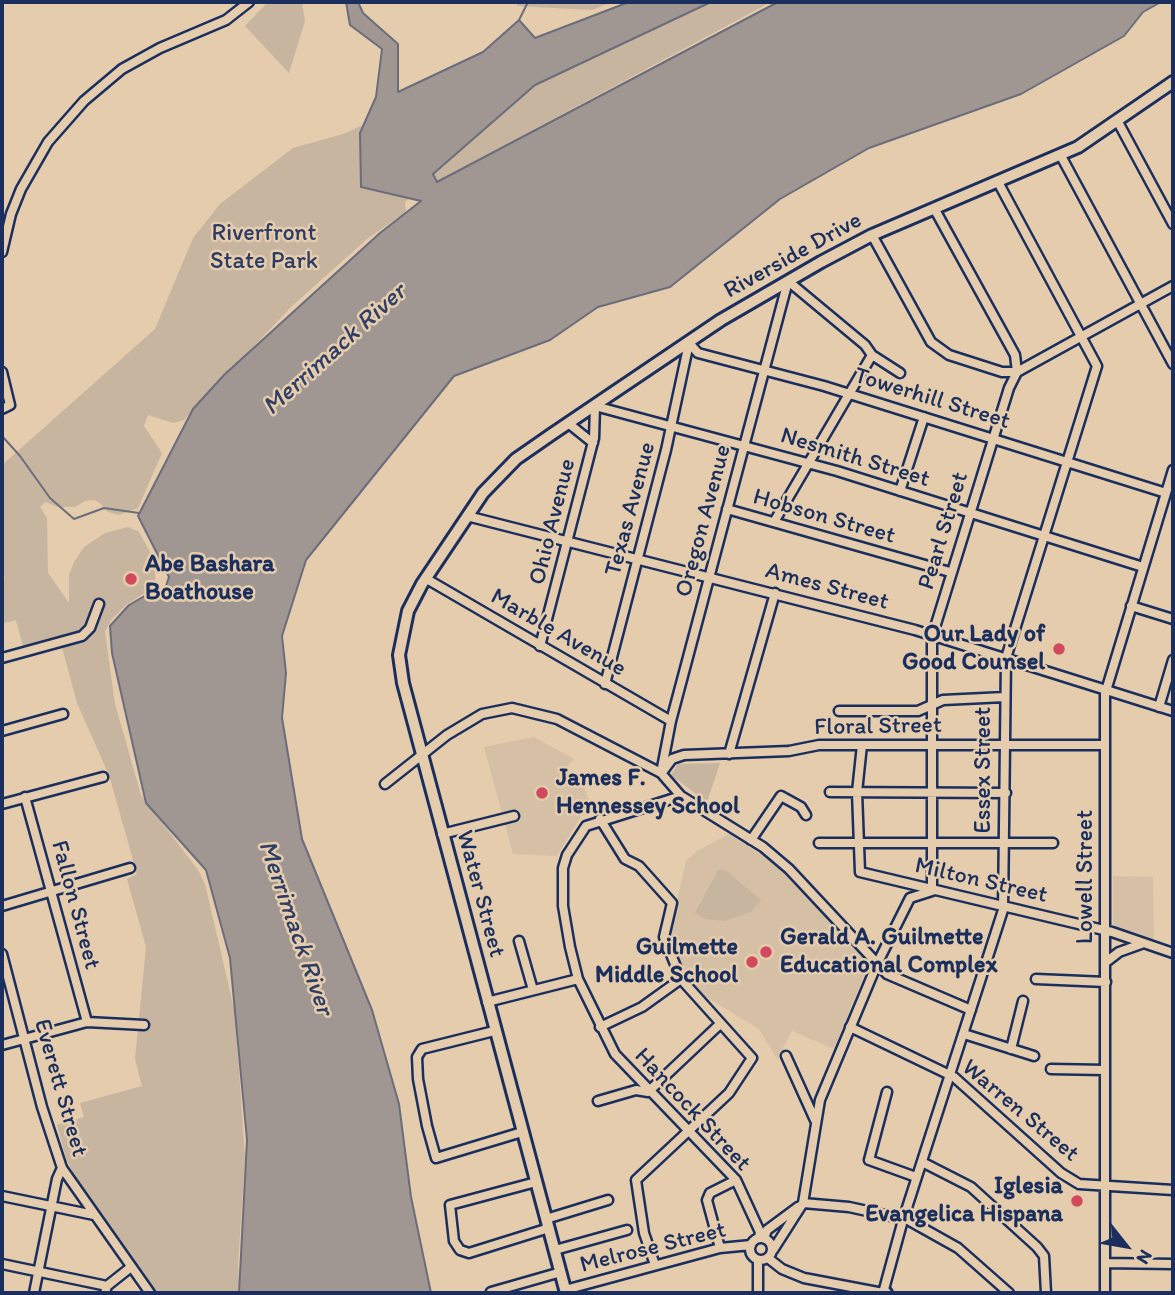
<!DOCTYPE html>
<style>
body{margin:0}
#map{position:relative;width:1175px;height:1295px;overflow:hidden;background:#e4ccac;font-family:Itim,sans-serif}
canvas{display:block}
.frame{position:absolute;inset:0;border:4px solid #1b2f5e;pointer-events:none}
.north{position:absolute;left:1091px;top:1211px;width:70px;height:70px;-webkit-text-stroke:5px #e4ccac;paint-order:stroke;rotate:121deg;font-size:19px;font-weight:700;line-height:28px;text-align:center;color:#1b2f5e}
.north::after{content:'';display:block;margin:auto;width:24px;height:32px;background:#1b2f5e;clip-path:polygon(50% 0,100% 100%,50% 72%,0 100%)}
</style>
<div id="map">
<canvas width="1175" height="1295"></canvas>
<div class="frame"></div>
<div class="north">N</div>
</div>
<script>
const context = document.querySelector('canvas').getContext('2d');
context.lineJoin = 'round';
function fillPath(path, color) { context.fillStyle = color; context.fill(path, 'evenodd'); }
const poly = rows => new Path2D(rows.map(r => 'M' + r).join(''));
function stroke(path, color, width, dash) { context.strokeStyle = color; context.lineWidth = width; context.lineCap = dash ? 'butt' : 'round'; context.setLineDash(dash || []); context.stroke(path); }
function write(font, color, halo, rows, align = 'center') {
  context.font = font + ' Itim,sans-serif'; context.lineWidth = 5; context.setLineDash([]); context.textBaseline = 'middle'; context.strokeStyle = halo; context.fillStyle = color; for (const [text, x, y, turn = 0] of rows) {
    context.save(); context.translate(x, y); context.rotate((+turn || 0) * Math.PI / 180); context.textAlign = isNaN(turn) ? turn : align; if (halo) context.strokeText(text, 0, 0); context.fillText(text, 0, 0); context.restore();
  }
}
fillPath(poly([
 [534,737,574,759,566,768,579,775,594,812,581,816,557,856,513,854,484,747],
 [729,834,774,863,869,963,834,1049,792,1031,777,1059,759,1029,698,992,675,959,670,931,686,861,697,851],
 [1113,876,1153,877,1154,940,1113,927]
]), '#d5c0a6');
fillPath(poly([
 [268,2,302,2,305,21,289,73,245,26],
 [518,2,612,2,592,10,517,6],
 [639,2,771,2,421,190,405,202,406,212,367,239,292,306,184,420,173,423,148,415,144,426,162,453,138,508,119,515,108,512,100,503,94,500,85,501,75,507,58,507,45,502,40,507,47,518,48,573,69,603,69,575,74,562,84,547,105,533,128,527,139,532,154,559,156,586,127,604,111,620,105,632,115,704,141,795,198,870,205,884,235,1013,245,1157,238,1265,240,1293,157,1293,75,1177,66,1158,57,1125,84,1117,80,1103,142,1086,135,1059,146,947,127,879,137,874,109,775,77,703,59,636,23,646,16,620,4,623,2,617,2,580,5,579,2,566,2,465,155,329,193,238,220,204,293,148,343,134],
 [720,763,707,802,671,775,678,764],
 [718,870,725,870,761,900,751,912,725,921,705,919,695,913]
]), '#c7b5a0');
const water = poly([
 [346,2,358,2,363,13,398,44,398,92,483,52,519,20,535,38,629,2,711,2,535,85,433,174,437,182,778,2,1161,2,1143,12,1124,36,1021,94,869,148,780,199,670,287,598,307,550,340,454,376,306,560,282,636,286,673,282,718,302,839,372,1010,399,1104,411,1197,431,1293,239,1293,247,1140,230,958,206,870,146,803,112,653,110,626,129,605,155,590,164,592,169,577,138,516,193,409,224,375,380,233,421,201,361,187,360,133,376,97,382,49,350,25,346,2]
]);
fillPath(water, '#a09692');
stroke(water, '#6b6d7d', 2);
stroke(poly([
 [519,20,528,2],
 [2,436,20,456,50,498,74,519,104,508,139,513]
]), '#6b6d7d', 2);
const minor = poly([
 [1118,122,1173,224],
 [1061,156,1173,364],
 [872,235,931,342,949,355,1002,372,1017,372,1173,286],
 [2,252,11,214,21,189,48,142,84,101,122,69,160,48,226,20,249,2],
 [689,343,698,353,824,386,1166,493],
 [2,372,10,405,2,409],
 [568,423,593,443],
 [900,491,924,417],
 [727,509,950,572],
 [467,516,915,630,1173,711],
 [774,522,872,355],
 [425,578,671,721],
 [1131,606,1173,619],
 [540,646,594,438,595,406,837,471,1143,567],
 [2,658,82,636,90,628,99,604],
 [605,684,666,450,689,343],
 [1159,707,1173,660],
 [839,711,918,711,943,700,1005,697],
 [2,731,63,714],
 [862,745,857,792,860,872,1112,932,1173,953],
 [729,754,775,593],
 [663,771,672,759,684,755,789,751,819,745,1105,745],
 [661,773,671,721,788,281,865,345,872,355,900,373],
 [385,784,447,735,482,714,512,708,557,719,661,773,681,796,763,847,789,869,887,974,971,1010],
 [830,792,1006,793],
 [681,796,586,826,567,855,563,868,563,906,570,947,578,979,615,1054,736,1180,760,1232,759,1238],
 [25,797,87,1022],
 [2,804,103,777],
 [600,819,625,859,639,866,672,903,664,937,681,979,752,1058,729,1093,636,1180,644,1233,655,1265],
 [442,834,514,816],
 [751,840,781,796,801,807,806,815],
 [819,843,1053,843],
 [2,906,130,868],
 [519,941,533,990],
 [2,954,42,1107,62,1168,150,1293],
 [1106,962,1119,952,1144,943],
 [1036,979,1106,982],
 [487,1002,578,979],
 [600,1027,642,1007,681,979],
 [850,1027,954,1077,1061,1173,1079,1184,1173,1190],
 [494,1031,422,1049,417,1057,418,1079,427,1126,436,1158,522,1132],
 [964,1034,1034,1056],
 [2,1045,87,1022,144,1025],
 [1011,1049,1023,1001],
 [786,1056,815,1120],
 [1051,1069,1105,1070],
 [887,1092,869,1160,916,1177],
 [598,1101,636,1090,648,1092,720,1024],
 [922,1162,971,1187,1037,1247,1044,1256,1046,1293],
 [536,1182,450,1205,454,1241,460,1250,469,1253,549,1228],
 [2,1196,94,1215],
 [803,1203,849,1207,908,1220,958,1248,1009,1293],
 [546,1219,608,1200],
 '750 1249a11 11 0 1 1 22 0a11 11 0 1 1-22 0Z',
 [764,1238,767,1230,798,1207],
 [720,1248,707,1200,710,1193,736,1180],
 [555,1250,627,1230],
 [773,1250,803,1203,820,1100,877,964,910,898,932,891,932,637,1009,388,1017,372,1015,355,934,208],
 [768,1258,782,1269,804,1278,883,1293,903,1220,1003,910,1006,658,1097,366,998,182],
 [1105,1263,1173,1264],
 [2,1264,107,1286],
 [565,1290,720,1248,751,1245],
 [491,1292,561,1272],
 [34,1293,57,1179,62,1168],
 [105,1293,107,1286,131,1267],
 [758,1293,758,1260],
 [1105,1293,1105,694,1173,470]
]);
const major = poly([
 [566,1293,403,683,399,655,408,611,422,584,483,493,516,459,552,434,721,320,821,262,872,235,1078,147,1173,82],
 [883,1293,886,1293]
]);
stroke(minor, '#1b2f5e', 13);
stroke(major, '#1b2f5e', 16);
stroke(minor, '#e4ccac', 8);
stroke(major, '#e4ccac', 10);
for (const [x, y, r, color] of [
 [131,579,7,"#d1495b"],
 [1059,649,7,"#d1495b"],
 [542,793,7,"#d1495b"],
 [766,952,7,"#d1495b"],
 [752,962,7,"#d1495b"],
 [1077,1201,7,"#d1495b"]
]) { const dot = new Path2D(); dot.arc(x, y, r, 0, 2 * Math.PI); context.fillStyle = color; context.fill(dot); stroke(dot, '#e4ccac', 2.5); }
write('24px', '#2c3c65', '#e4ccac', [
 ["Riverfront",264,234],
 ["State Park",264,262]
]);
write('24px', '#1b2f5e', '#e4ccac', [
 ["Riverside Drive",793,256,-29],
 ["Towerhill Street",932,399,17],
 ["Nesmith Street",855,458,17],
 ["Texas Avenue",631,509,-75],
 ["Hobson Street",824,517,16],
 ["Oregon Avenue",704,521,-75],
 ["Ohio Avenue",553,522,-76],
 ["Pearl Street",944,531,-73],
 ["Ames Street",827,587,15],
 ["Marble Avenue",558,633,30],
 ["Floral Street",878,727,-1],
 ["Essex Street",984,770,-90],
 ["Lowell Street",1086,877,-90],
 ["Milton Street",981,881,13],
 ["Water Street",480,894,75],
 ["Fallon Street",75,905,75],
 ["Everett Street",60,1088,74],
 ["Hancock Street",692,1110,47],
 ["Warren Street",1020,1111,40],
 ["Melrose Street",653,1248,-14]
]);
write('bold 24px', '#1b2f5e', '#e4ccac', [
 ["Abe Bashara",145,565],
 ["Boathouse",145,593],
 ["Our Lady of",1045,635,"right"],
 ["Good Counsel",1045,663,"right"],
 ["James F.",556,779],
 ["Hennessey School",556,807],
 ["Gerald A. Guilmette",780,938],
 ["Educational Complex",780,966],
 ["Guilmette",738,948,"right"],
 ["Middle School",738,976,"right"],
 ["Iglesia",1063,1187,"right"],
 ["Evangelica Hispana",1063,1215,"right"]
], 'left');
write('italic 26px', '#2f3e66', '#e4ccac', [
 ["Merrimack River",335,350,-42],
 ["Merrimack River",295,928,71]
]);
</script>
